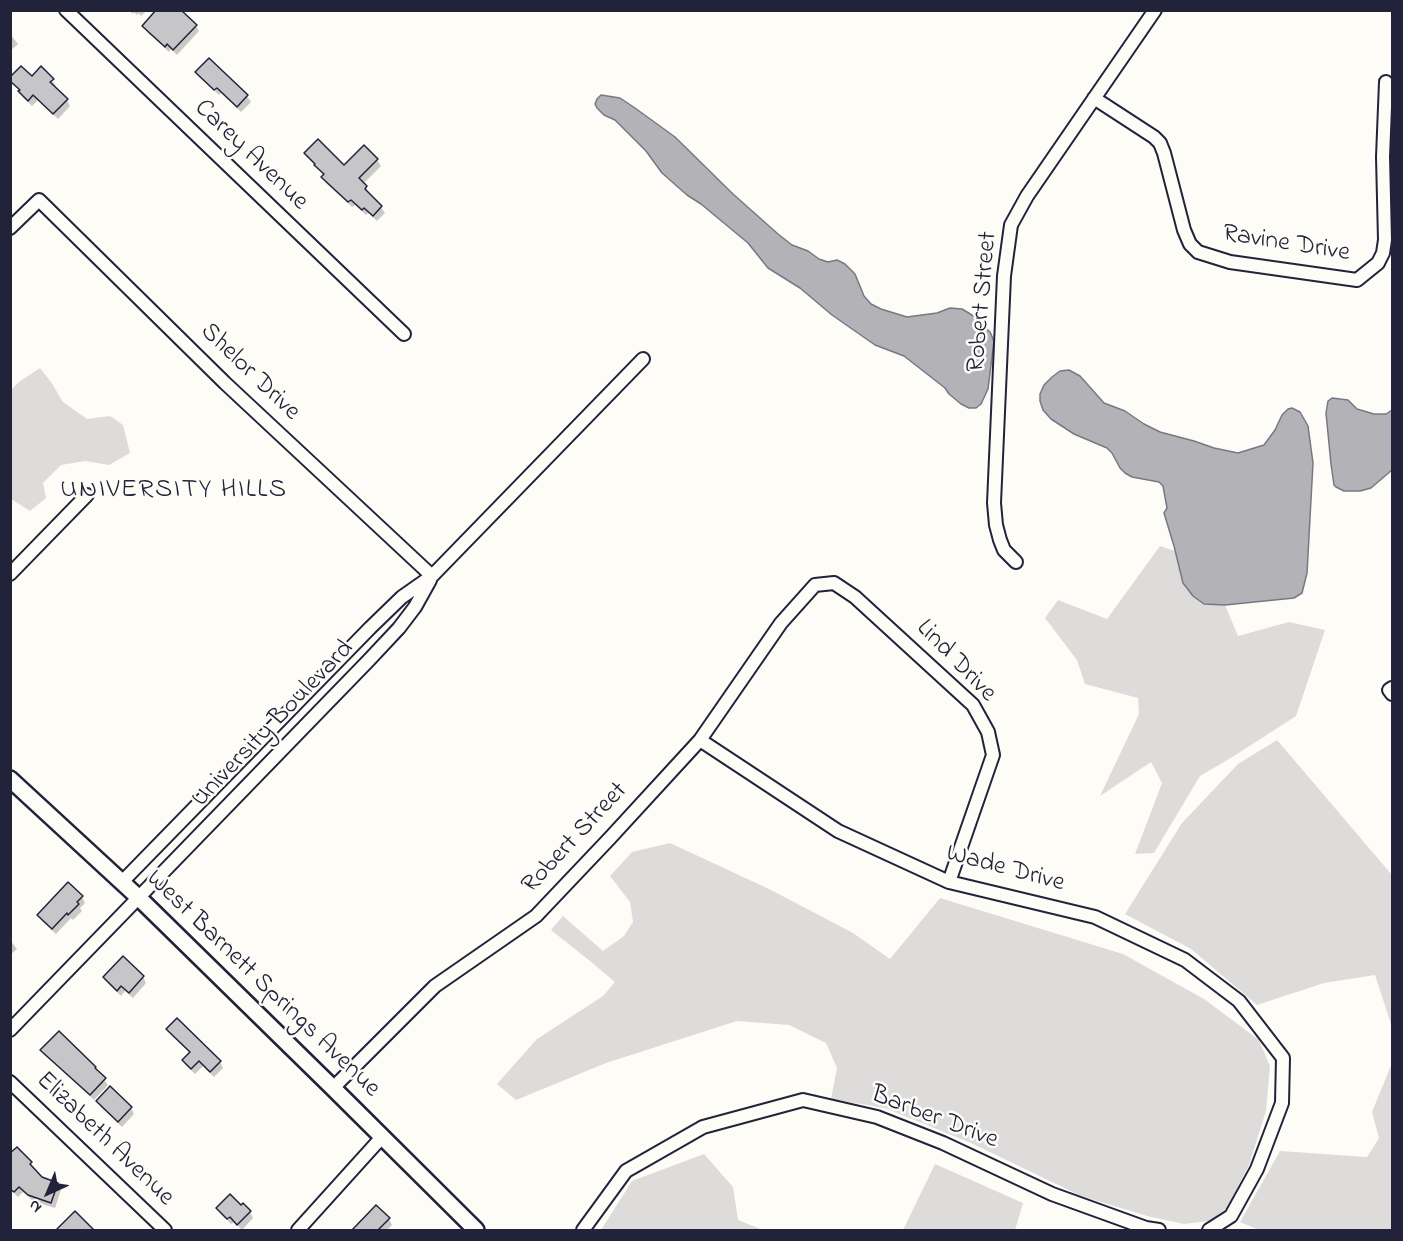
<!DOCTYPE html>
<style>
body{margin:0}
#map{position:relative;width:1403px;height:1241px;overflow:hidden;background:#fdfcf7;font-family:"Indie Flower",sans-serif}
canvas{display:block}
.frame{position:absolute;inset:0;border:12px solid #22223b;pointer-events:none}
.north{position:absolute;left:18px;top:1163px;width:60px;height:60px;-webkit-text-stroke:4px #fdfcf7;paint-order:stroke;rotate:224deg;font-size:16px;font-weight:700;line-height:24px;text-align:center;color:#22223b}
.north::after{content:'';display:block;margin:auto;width:21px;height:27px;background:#22223b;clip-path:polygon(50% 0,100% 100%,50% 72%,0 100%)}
</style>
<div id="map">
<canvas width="1403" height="1241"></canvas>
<div class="frame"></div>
<div class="north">N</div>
</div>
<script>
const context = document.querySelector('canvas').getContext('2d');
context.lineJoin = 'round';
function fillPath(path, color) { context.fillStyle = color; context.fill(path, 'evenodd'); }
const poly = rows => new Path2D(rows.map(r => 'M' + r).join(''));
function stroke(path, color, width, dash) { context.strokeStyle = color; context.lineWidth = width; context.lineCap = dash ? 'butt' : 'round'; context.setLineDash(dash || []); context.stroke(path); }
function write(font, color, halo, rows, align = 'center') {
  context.font = font + ' "Indie Flower",sans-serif'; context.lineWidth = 5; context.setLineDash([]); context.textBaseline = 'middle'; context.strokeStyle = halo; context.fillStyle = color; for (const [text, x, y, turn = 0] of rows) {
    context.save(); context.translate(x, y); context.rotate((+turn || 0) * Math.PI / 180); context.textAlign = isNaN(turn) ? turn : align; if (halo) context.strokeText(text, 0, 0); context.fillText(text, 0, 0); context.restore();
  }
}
fillPath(poly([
 [40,368,51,382,63,402,87,419,110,416,123,425,130,453,109,465,85,461,61,465,43,483,46,498,30,511,11,499,11,390,19,382],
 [1160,546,1175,551,1183,583,1204,604,1225,605,1238,636,1289,622,1325,630,1296,716,1234,756,1200,776,1154,853,1135,854,1162,783,1151,762,1100,796,1139,714,1138,698,1085,684,1077,660,1045,618,1058,600,1107,619],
 [1277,740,1392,875,1392,1027,1375,975,1324,983,1257,1005,1191,949,1125,914,1182,823,1238,764],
 [670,843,769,889,853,933,890,959,940,898,1123,954,1204,999,1259,1040,1270,1066,1266,1111,1249,1165,1227,1208,1209,1221,1184,1224,1147,1216,1081,1196,971,1143,885,1108,831,1099,837,1068,826,1043,789,1025,737,1021,606,1063,516,1100,497,1084,537,1039,603,996,615,982,590,961,551,930,563,916,603,951,624,936,633,922,630,902,610,876,632,852],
 [1392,1063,1392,1230,1259,1230,1240,1222,1280,1151,1367,1157,1379,1138,1372,1112],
 [704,1154,733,1187,738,1220,763,1230,601,1230,632,1181],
 [935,1164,1023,1203,1015,1230,903,1230]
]), '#dddcdb');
const water = poly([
 [601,95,620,98,635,108,675,137,733,194,778,234,792,245,808,251,819,259,828,262,837,260,845,264,855,274,864,296,871,304,881,309,907,317,937,313,950,308,962,309,972,315,990,332,994,341,988,389,981,404,976,408,969,408,961,404,949,394,945,388,904,356,875,345,832,315,800,288,768,268,748,243,701,204,687,195,662,173,646,151,615,120,604,115,597,108,595,104,597,99,601,95],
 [1069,370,1080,376,1104,403,1125,411,1144,424,1160,432,1194,441,1214,448,1238,453,1264,445,1275,430,1282,415,1288,409,1292,408,1300,412,1308,426,1313,463,1307,573,1302,593,1294,598,1225,605,1204,604,1193,596,1183,583,1174,546,1164,513,1167,508,1163,486,1159,482,1132,477,1125,473,1120,468,1112,453,1107,448,1074,434,1051,419,1043,410,1040,401,1040,394,1044,385,1052,377,1060,371,1069,370],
 [1332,398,1348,400,1357,409,1374,414,1386,414,1392,410,1392,470,1371,488,1360,491,1344,491,1336,487,1334,485,1331,464,1326,413,1328,401,1332,398]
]);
fillPath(water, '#b2b2b7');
stroke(water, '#787885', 1.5);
fillPath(poly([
 [129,10,147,10,141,16,139,13,137,15,134,12,133,14],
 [195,25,199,31,177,55,171,49,169,52,147,32,144,26],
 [10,34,18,44,10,51],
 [209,60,247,96,251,102,241,112,221,93,219,95,201,78,197,72],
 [32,78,52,80,56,86,54,88,67,100,70,106,58,119,38,100,32,106,24,98,11,79],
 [306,153,344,167,377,160,381,166,363,184,369,193,368,194,381,207,385,213,377,221,368,213,366,215,355,205,352,207,326,183,323,177,324,176],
 [82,897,85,903,80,908,82,911,73,920,71,918,56,934,42,921,39,915],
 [10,940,17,949,10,955],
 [123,958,143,977,146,983,133,998,125,991,121,996,108,983,105,977],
 [168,1029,220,1062,223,1068,214,1077,203,1066,195,1074,187,1066,184,1060,190,1053,171,1035],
 [59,1033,95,1068,108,1085,94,1100,46,1056,42,1050],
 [110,1088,131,1108,134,1114,122,1127,101,1107,98,1101],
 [10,1155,30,1163,41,1179,57,1184,61,1190,55,1208,33,1201,23,1192,18,1197,10,1189],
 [241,1207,250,1212,253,1218,242,1230,234,1222,231,1224,221,1214,218,1208],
 [376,1208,389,1219,392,1225,387,1230,354,1230]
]), '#0003');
const building = poly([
 [156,10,181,10,197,25,173,50,167,44,165,47,142,26,156,10],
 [209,58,248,95,237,107,217,88,214,90,195,72,209,58],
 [21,66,32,76,41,66,54,79,50,82,68,99,53,114,33,95,28,101,18,91,20,90,10,81,10,77,21,66],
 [318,139,344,165,364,145,378,159,359,178,367,186,365,189,382,206,373,216,364,208,362,210,351,200,348,202,321,177,324,174,314,165,315,164,304,153,318,139],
 [68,882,83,896,77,902,79,904,68,915,67,913,52,929,37,915,68,882],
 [123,956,144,976,129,993,121,986,117,991,103,977,123,956],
 [177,1018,221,1061,210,1072,199,1061,191,1069,182,1060,190,1052,166,1029,177,1018],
 [59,1031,96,1067,95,1068,106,1078,90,1095,40,1050,59,1031],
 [110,1086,132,1107,118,1122,96,1101,110,1086],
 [17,1147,32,1162,30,1164,42,1177,58,1183,51,1203,28,1195,19,1187,14,1192,10,1189,10,1153,17,1147],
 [230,1194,241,1205,243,1203,251,1211,237,1225,230,1217,227,1219,216,1208,230,1194],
 [376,1205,390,1218,378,1230,352,1230,376,1205],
 [75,1211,94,1230,56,1230,75,1211]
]);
fillPath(building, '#c6c6c8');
stroke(building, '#22223b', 1.5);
const minor = poly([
 [66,10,404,334],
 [1094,98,1154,137,1160,143,1164,153,1184,230,1190,244,1198,252,1230,262,1357,280,1378,263,1383,253,1385,240,1383,157,1386,82],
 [10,228,39,200,225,383,432,576],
 [1016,562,1004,550,1000,540,996,525,994,503,1004,276,1011,225,1027,196,1155,10],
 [10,574,87,495],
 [1392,688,1389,690,1392,694],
 [700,740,838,831,949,882,1095,917,1185,960,1239,1001,1283,1058,1282,1103,1257,1169,1231,1216,1209,1230],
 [122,882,370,628,402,597,432,576,643,359],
 [10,1030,369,660,399,628,415,607,430,580],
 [10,1082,165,1230],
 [333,1088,435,986,536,916,610,838,700,740,781,623,815,585,834,583,855,597,973,705,988,732,993,755,949,882],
 [298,1230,382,1137],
 [583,1230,626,1171,703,1127,803,1100,877,1117,943,1143,1052,1194,1146,1228,1159,1230]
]);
const tertiary = poly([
 [10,779,138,897,333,1088,476,1230]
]);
stroke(minor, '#22223b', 16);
stroke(tertiary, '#22223b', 20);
stroke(minor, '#fdfcf7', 12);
stroke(tertiary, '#fdfcf7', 15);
write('26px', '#22223b', '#fdfcf7', [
 ["Carey Avenue",250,156,44],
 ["Ravine Drive",1286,245,9],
 ["Robert Street",984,302,-85],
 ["Shelor Drive",249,373,44],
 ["Lind Drive",955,662,46],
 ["University Boulevard",274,725,-46],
 ["Robert Street",576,839,-47],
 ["Wade Drive",1005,870,15],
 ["West Barnett Springs Avenue",262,985,44],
 ["Barber Drive",934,1119,21],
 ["Elizabeth Avenue",104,1140,44]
]);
context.letterSpacing = '1.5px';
write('27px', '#22223b', '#fdfcf7', [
 ["UNIVERSITY HILLS",174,492]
]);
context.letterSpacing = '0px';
</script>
